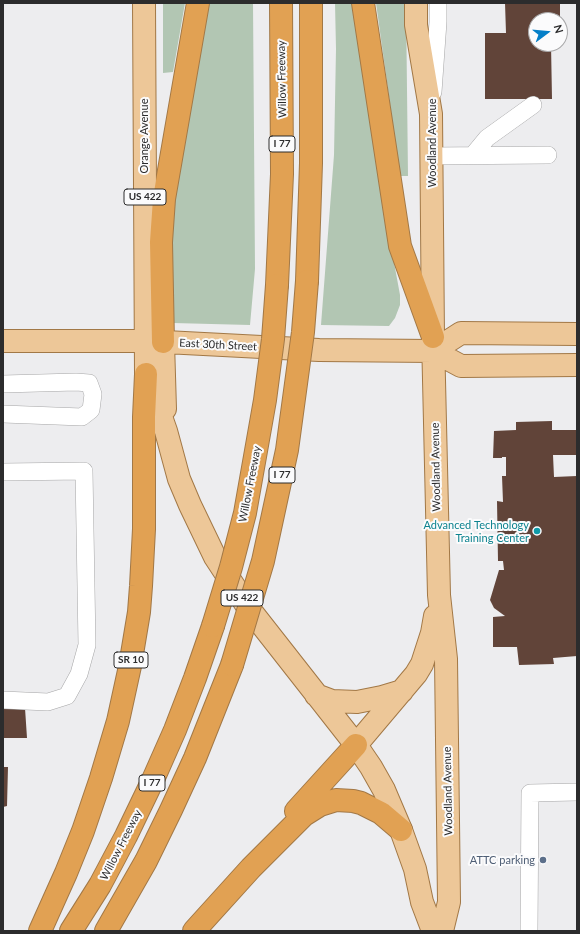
<!DOCTYPE html>
<style>
body{margin:0}
#map{position:relative;width:580px;height:934px;overflow:hidden;background:#ededef;font-family:Lato,sans-serif}
canvas{display:block}
.frame{position:absolute;inset:0;border:4px solid #2c2c2d;pointer-events:none}
.north{position:absolute;left:528px;top:12px;width:40px;height:40px;box-sizing:border-box;background:#fbfbfc;border:1px solid #a8a8a9;border-radius:50%;rotate:74deg;font-size:11px;font-weight:700;line-height:16px;text-align:center;color:#2c2c2d}
.north::after{content:'';display:block;margin:auto;width:14px;height:18px;background:#057fc8;clip-path:polygon(50% 0,100% 100%,50% 72%,0 100%)}
</style>
<div id="map">
<canvas width="580" height="934"></canvas>
<div class="frame"></div>
<div class="north">N</div>
</div>
<script>
const context = document.querySelector('canvas').getContext('2d');
context.lineJoin = 'round';
function fillPath(path, color) { context.fillStyle = color; context.fill(path, 'evenodd'); }
const poly = rows => new Path2D(rows.map(r => 'M' + r).join(''));
function stroke(path, color, width, dash) { context.strokeStyle = color; context.lineWidth = width; context.lineCap = dash ? 'butt' : 'round'; context.setLineDash(dash || []); context.stroke(path); }
function write(font, color, halo, rows, align = 'center') {
  context.font = font + ' Lato,sans-serif'; context.lineWidth = 4; context.setLineDash([]); context.textBaseline = 'middle'; context.strokeStyle = halo; context.fillStyle = color; for (const [text, x, y, turn = 0] of rows) {
    context.save(); context.translate(x, y); context.rotate((+turn || 0) * Math.PI / 180); context.textAlign = isNaN(turn) ? turn : align; if (halo) context.strokeText(text, 0, 0); context.fillText(text, 0, 0); context.restore();
  }
}
fillPath(poly([
 [163,3,185,3,173,72,163,73],
 [205,3,253,3,255,269,250,325,173,323,167,309,179,140],
 [335,3,355,3,389,235,400,295,400,305,395,318,389,326,321,325,334,155,336,49],
 [376,3,406,3,408,176,400,176]
]), '#b2c6b3');
fillPath(poly([
 [505,3,560,4,560,20,536,20,536,44,551,44,552,99,485,99,485,33,506,33],
 [552,421,552,430,577,430,577,455,553,455,554,477,577,476,577,656,553,658,554,664,519,665,517,647,493,647,493,617,505,616,494,608,490,600,499,570,504,570,503,561,498,561,497,501,503,502,502,476,506,476,506,457,502,457,502,458,493,458,494,431,516,430,516,422],
 [3,707,25,708,27,738,3,738],
 [3,767,8,767,7,806,3,807]
]), '#614439');
const minor = poly([
 [433,92,438,22,438,3],
 [473,155,487,138,533,105],
 [431,156,548,155],
 [3,384,76,382,89,383,93,394,91,410,82,417,3,414],
 [3,472,84,471,87,645,79,674,67,696,48,702,3,700],
 [529,931,530,793,577,792]
]);
const major = poly([
 [144,3,146,374,166,431,179,479,190,505,215,557,247,606,356,745,371,767,384,790,401,830,415,869,422,902,433,931],
 [416,3,416,25,431,114,433,337,439,595,446,659,449,902,442,931],
 [3,341,146,341,319,350,433,351,461,366,577,365],
 [163,342,165,409],
 [433,351,461,333,577,334],
 [316,695,332,701,357,702,382,697,402,691],
 [356,745,416,674,422,664,432,633,435,616]
]);
const highway = poly([
 [363,3,400,246,433,337],
 [307,281,311,163,311,3],
 [277,285,282,174,281,3],
 [163,342,161,242,164,199,198,3],
 [296,811,356,745],
 [40,931,66,873,83,831,101,778,118,721,130,666,139,612,141,586,144,529,144,417,146,374],
 [71,931,100,885,126,836,152,782,175,730,195,678,213,626],
 [106,931,146,861,171,810,195,758,232,665],
 [194,931,251,868,304,815,320,805,336,800,353,801,361,803,381,813,401,830]
]);
stroke(minor, '#a6a6a7', 18);
stroke(major, '#a27846', 24);
stroke(highway, '#a27846', 24);
stroke(minor, '#fff', 17);
stroke(major, '#edc798', 22);
stroke(highway, '#e1a153', 22);
const highwayBridge = poly([
 [213,626,231,567,245,513,265,400,273,339,277,285],
 [232,665,263,561,287,450,303,332,307,281]
]);
stroke(highwayBridge, '#a27846', 24, []);
stroke(highwayBridge, '#e1a153', 22);
for (const [x, y, r, color] of [
 [537,531,4,"#0f9aa8"],
 [543,860,4,"#5c6f8a"]
]) { const dot = new Path2D(); dot.arc(x, y, r, 0, 2 * Math.PI); context.fillStyle = color; context.fill(dot); stroke(dot, '#fbfbfc', 1.5); }
for (const [x, y, w] of [
 [282,144,26],
 [145,197,42],
 [282,475,26],
 [242,598,42],
 [131,660,34],
 [152,783,26]
]) { const box = new Path2D(); box.roundRect(x - w / 2, y - 8, w, 16, 3); context.fillStyle = '#fbfbfc'; context.fill(box); stroke(box, '#2c2c2d', 1); }
write('bold 10px', '#2c2c2d', null, [
 ["I 77",282,144],
 ["US 422",145,197],
 ["I 77",282,475],
 ["US 422",242,598],
 ["SR 10",131,660],
 ["I 77",152,783]
]);
write('11px', '#2c2c2d', '#fbfbfc', [
 ["Willow Freeway",282,79,-91],
 ["Orange Avenue",144,136,-90],
 ["Woodland Avenue",432,143,-90],
 ["East 30th Street",218,345,3],
 ["Woodland Avenue",436,467,-91],
 ["Willow Freeway",250,484,-79],
 ["Woodland Avenue",448,791,-91],
 ["Willow Freeway",121,845,-63]
]);
write('11px', '#0d838f', '#fbfbfc', [
 ["Advanced Technology",529,525],
 ["Training Center",529,538]
], 'right');
write('11px', '#4e5e75', '#fbfbfc', [
 ["ATTC parking",535,860]
], 'right');
</script>
